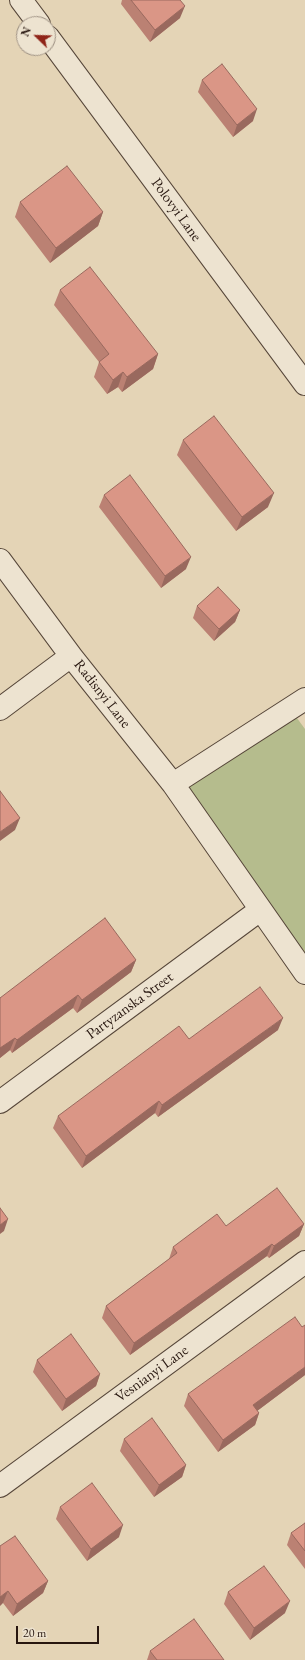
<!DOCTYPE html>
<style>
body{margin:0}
#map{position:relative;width:305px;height:1660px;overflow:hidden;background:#e4d4b6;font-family:"EB Garamond",serif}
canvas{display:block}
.north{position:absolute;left:16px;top:16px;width:40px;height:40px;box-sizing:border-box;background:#ede3d0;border:1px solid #9e9183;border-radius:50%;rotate:293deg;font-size:11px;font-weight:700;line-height:16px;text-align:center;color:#27160f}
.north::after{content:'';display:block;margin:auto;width:14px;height:18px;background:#8f2418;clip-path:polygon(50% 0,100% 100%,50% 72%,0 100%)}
.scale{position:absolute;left:16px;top:1626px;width:83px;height:18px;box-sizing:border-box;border:2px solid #27160f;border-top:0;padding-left:5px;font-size:12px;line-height:14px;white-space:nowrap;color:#27160f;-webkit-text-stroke:3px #ede3d0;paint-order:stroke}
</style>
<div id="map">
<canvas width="305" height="1660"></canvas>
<div class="north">N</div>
<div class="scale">20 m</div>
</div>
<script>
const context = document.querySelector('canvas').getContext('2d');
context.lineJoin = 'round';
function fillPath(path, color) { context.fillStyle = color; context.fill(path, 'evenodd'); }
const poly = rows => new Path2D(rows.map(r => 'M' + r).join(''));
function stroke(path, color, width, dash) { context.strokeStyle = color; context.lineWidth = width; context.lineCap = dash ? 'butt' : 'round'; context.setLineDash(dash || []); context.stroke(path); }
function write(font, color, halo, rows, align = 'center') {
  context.font = font + ' "EB Garamond",serif'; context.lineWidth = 3; context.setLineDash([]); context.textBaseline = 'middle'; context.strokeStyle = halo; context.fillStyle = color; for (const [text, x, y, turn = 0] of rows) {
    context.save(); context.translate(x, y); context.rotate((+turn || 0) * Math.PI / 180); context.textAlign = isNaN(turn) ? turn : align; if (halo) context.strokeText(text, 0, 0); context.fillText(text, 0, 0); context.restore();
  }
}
fillPath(poly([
 [291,710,305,729,305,973,173,784]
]), '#b5bc8d');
const minor = poly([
 [21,0,39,24],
 [48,37,305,384],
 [0,560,71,656],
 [0,709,71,656,173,784,305,973],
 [173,784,305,699],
 [0,1102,260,910],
 [0,1486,305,1262]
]);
stroke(minor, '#564639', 24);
stroke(minor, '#ede3d0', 22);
fillPath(poly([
 [122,0,180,0,180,18,150,42,121,4],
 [202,80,253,121,233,137,198,92],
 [20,202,103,212,98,226,50,263,15,217],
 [60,290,158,354,153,369,122,392,118,387,107,394,94,377,99,362,54,305],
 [183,440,268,507,236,531,177,455],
 [104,495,186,569,161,588,99,507],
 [197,606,240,610,235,622,214,641,193,618],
 [136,960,131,972,77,1013,73,1008,12,1053,10,1050,0,1058,0,998],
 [278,1030,158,1117,155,1113,82,1168,53,1128,58,1116,189,1039],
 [304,1224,299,1236,269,1258,267,1256,130,1355,102,1318,106,1306,169,1259,173,1247,226,1226],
 [37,1360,100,1374,96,1386,62,1411,33,1372],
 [305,1375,257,1411,259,1413,255,1425,218,1452,184,1406,188,1394],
 [124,1439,186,1465,182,1477,154,1497,120,1451],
 [60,1507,119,1537,87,1561,56,1519],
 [305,1523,305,1569,287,1545,291,1533],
 [0,1546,48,1581,43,1593,13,1616,3,1603],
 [228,1592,285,1613,250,1640,224,1604],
 [150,1651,224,1660,147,1660]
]), '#bb8173');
fillPath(poly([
 [185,6,180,18,150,42,155,30],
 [257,109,253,121,233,137,237,125],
 [103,212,98,226,50,263,56,248],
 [158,354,153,369,122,392,127,377],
 [123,372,118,387,107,394,113,380],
 [274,493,268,507,236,531,242,517],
 [191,557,186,569,161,588,165,576],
 [240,610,235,622,214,641,219,629],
 [20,818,15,830,0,841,0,832],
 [136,960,131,972,77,1013,82,1000],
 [78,995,73,1008,12,1053,17,1040],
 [283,1018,278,1030,158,1117,162,1105],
 [15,1038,10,1050,0,1058,0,1048],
 [159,1101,155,1113,82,1168,86,1156],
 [8,1219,4,1231,0,1234,0,1225],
 [304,1224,299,1236,269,1258,274,1246],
 [272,1244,267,1256,130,1355,134,1343],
 [305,1367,305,1375,249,1417,253,1405],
 [100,1374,96,1386,62,1411,66,1399],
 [259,1413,255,1425,218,1452,223,1440],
 [186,1465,182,1477,154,1497,159,1485],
 [123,1525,119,1537,87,1561,91,1549],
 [48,1581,43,1593,13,1616,17,1604],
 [8,1591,3,1603,0,1606,0,1597],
 [290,1601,285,1613,250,1640,254,1628]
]), '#99695e');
const building = poly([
 [131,0,180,0,185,6,155,30,131,0],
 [222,64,257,109,237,125,202,80,222,64],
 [67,166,103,212,56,248,20,202,67,166],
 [90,267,158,354,127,377,123,372,113,380,99,362,109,354,60,290,90,267],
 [214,416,274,493,242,517,183,440,214,416],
 [130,475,191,557,165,576,104,495,130,475],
 [218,587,240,610,219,629,197,606,218,587],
 [0,791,20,818,0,832,0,791],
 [105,918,136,960,82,1000,78,995,17,1040,15,1038,0,1048,0,998,105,918],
 [260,987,283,1018,162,1105,159,1101,86,1156,58,1116,179,1026,189,1039,260,987],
 [277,1188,304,1224,274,1246,272,1244,134,1343,106,1306,177,1253,173,1247,217,1214,226,1226,277,1188],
 [0,1208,8,1219,0,1225,0,1208],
 [295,1317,302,1327,305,1325,305,1367,253,1405,259,1413,223,1440,188,1394,295,1317],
 [71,1334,100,1374,66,1399,37,1360,71,1334],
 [152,1418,186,1465,159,1485,124,1439,152,1418],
 [92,1483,123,1525,91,1549,60,1507,92,1483],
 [305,1523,305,1551,291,1533,305,1523],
 [15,1536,48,1581,17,1604,8,1591,0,1597,0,1546,15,1536],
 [264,1566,290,1601,254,1628,228,1592,264,1566],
 [194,1619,224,1660,157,1660,150,1651,194,1619]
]);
fillPath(building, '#da9686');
stroke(building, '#99695e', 1);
write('15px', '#27160f', '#ede3d0', [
 ["Polovyi Lane",176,210,54],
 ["Radisnyi Lane",102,694,52],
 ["Partyzanska Street",130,1006,-36],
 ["Vesnianyi Lane",152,1374,-36]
]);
</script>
